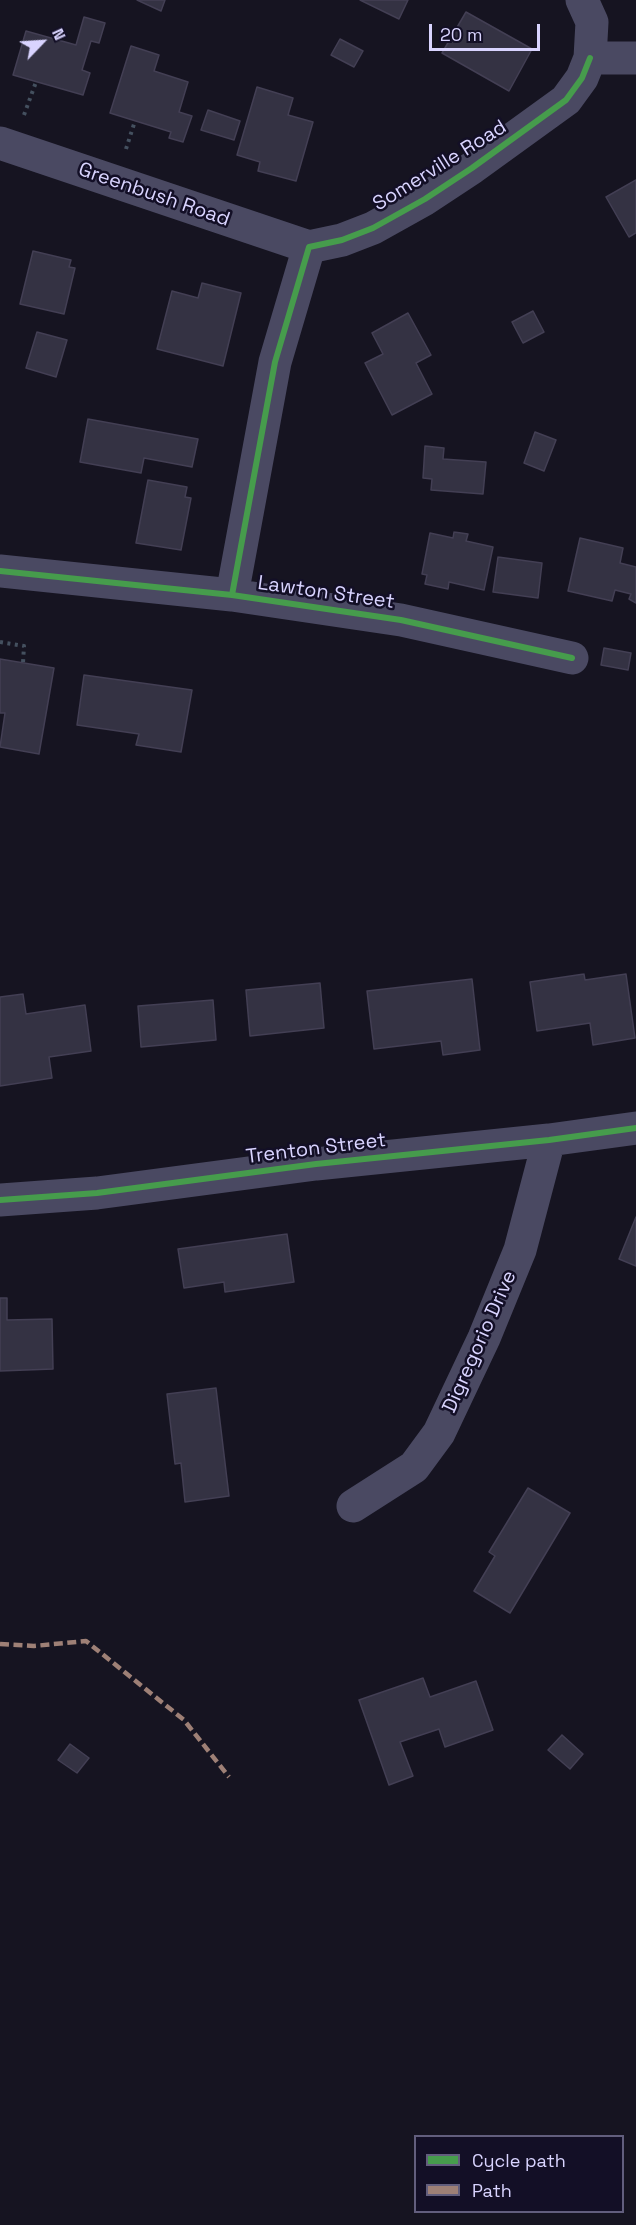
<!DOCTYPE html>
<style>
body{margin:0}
#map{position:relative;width:636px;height:2225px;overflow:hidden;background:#161421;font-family:"Space Grotesk",sans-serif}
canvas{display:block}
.legend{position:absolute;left:414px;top:2135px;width:210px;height:78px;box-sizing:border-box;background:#130f26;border:2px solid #625e7d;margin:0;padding:8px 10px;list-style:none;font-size:18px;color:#d9d4ff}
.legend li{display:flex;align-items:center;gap:12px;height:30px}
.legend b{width:30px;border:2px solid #625e7d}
.north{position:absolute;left:12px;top:12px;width:60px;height:60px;-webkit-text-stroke:4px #130f26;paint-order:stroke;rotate:65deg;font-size:16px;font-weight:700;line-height:24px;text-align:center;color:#d9d4ff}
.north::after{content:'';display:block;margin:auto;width:21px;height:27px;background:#d9d4ff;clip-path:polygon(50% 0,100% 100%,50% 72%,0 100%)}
.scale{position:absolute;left:429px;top:24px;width:111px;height:27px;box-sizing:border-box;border:3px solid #d9d4ff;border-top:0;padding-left:8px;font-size:18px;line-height:21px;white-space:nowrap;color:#d9d4ff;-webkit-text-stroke:4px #130f26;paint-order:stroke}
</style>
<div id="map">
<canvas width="636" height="2225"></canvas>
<ul class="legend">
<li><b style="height:8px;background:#469c4c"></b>Cycle path</li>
<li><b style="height:8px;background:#9e8076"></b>Path</li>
</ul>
<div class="north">N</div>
<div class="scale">20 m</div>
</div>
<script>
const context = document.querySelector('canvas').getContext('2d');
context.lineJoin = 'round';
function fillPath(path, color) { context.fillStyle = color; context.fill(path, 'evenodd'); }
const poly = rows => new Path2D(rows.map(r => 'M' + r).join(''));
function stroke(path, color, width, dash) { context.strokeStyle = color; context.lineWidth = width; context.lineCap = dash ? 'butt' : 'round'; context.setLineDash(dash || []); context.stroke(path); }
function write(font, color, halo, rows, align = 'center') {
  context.font = font + ' "Space Grotesk",sans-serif'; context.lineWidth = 5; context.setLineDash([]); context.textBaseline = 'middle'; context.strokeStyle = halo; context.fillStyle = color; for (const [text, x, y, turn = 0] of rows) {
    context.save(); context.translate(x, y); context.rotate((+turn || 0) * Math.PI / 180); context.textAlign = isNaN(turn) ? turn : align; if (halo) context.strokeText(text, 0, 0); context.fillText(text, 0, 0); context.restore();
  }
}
const building = poly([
 [137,0,165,0,161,11,137,0],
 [360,0,408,0,399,19,360,0],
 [466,12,532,49,509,91,442,53,466,12],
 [84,17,105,23,99,43,91,41,82,70,90,73,83,95,13,75,26,31,76,45,84,17],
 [340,39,363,51,354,67,331,55,340,39],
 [131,46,159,55,154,71,188,82,179,112,192,116,183,142,169,138,171,132,110,113,131,46],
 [257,87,293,98,288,115,313,122,296,181,258,171,260,162,237,155,257,87],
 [208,110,240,121,234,140,201,130,208,110],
 [636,180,636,233,629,237,606,197,636,180],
 [33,251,71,260,69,267,75,268,64,314,20,304,33,251],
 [202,283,241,293,223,366,157,349,172,291,198,298,202,283],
 [533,311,544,332,523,343,512,322,533,311],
 [408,313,431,355,416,363,432,394,392,415,365,363,383,354,372,333,408,313],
 [37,332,67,340,56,377,26,368,37,332],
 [88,419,198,439,192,467,144,458,141,473,80,462,88,419],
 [535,432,556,440,544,471,524,463,535,432],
 [425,446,444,448,443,459,486,462,483,494,431,490,432,479,423,478,425,446],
 [148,480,187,487,185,497,191,498,181,550,136,543,148,480],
 [454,532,468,534,466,541,493,547,484,590,449,582,448,589,425,584,427,575,422,574,430,533,453,538,454,532],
 [580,538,623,548,620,563,636,567,636,603,629,599,631,594,615,590,612,601,568,591,580,538],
 [498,557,542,563,538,598,493,592,498,557],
 [604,648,631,653,628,670,601,665,604,648],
 [0,659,54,668,39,754,0,747,5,713,0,713,0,659],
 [84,675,192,690,181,752,136,745,139,734,77,725,84,675],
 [584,974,585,980,626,974,635,1038,593,1045,590,1023,537,1031,530,982,584,974],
 [472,979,480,1050,443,1055,441,1041,374,1049,367,991,472,979],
 [320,983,324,1028,250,1036,246,990,320,983],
 [23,994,26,1014,85,1005,91,1051,49,1057,52,1078,0,1086,0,997,23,994],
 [213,1000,216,1040,141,1047,138,1006,213,1000],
 [636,1217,636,1266,619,1259,636,1217],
 [287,1234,294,1282,225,1292,224,1282,184,1288,178,1249,287,1234],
 [0,1298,7,1298,7,1320,52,1319,53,1369,0,1371,0,1298],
 [216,1388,229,1496,185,1502,181,1463,175,1464,167,1394,216,1388],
 [528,1488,570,1513,510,1613,474,1591,495,1556,489,1552,528,1488],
 [423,1678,430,1697,476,1681,493,1730,445,1747,439,1729,400,1742,413,1776,389,1785,359,1700,423,1678],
 [562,1735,583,1754,570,1769,548,1750,562,1735],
 [70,1744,89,1758,77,1773,58,1760,70,1744]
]);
fillPath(building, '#343243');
stroke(building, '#433f54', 1.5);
stroke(poly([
 [24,115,36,82],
 [126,149,135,121],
 [0,642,24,646,23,663]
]), '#44505f', 4, [3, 4.5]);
stroke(poly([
 [582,0,592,22,590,58,636,58],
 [0,143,309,247],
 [0,571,232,595,401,620,572,658],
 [232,595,275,362,309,247,342,240,373,228,425,199,472,168,566,100,582,78,590,58],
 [0,1200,97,1193,316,1164,549,1140,636,1128],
 [353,1506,414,1467,439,1433,484,1338,520,1250,549,1140]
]), '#4a4962', 33);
stroke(poly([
 [0,1644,34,1646,86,1641,184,1720,229,1777]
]), '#9e8076', 4.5, [9, 4.5]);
stroke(poly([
 [0,571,232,595,401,620,572,658],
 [232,595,275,362,309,247,342,240,373,228,425,199,472,168,566,100,582,78,590,58],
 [0,1200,97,1193,316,1164,549,1140,636,1128]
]), '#469c4c', 6);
write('20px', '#d9d4ff', '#130f26', [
 ["Somerville Road",440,166,-32],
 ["Greenbush Road",154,195,19],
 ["Lawton Street",326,593,8],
 ["Trenton Street",316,1149,-7],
 ["Digregorio Drive",480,1342,-66]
]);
</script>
